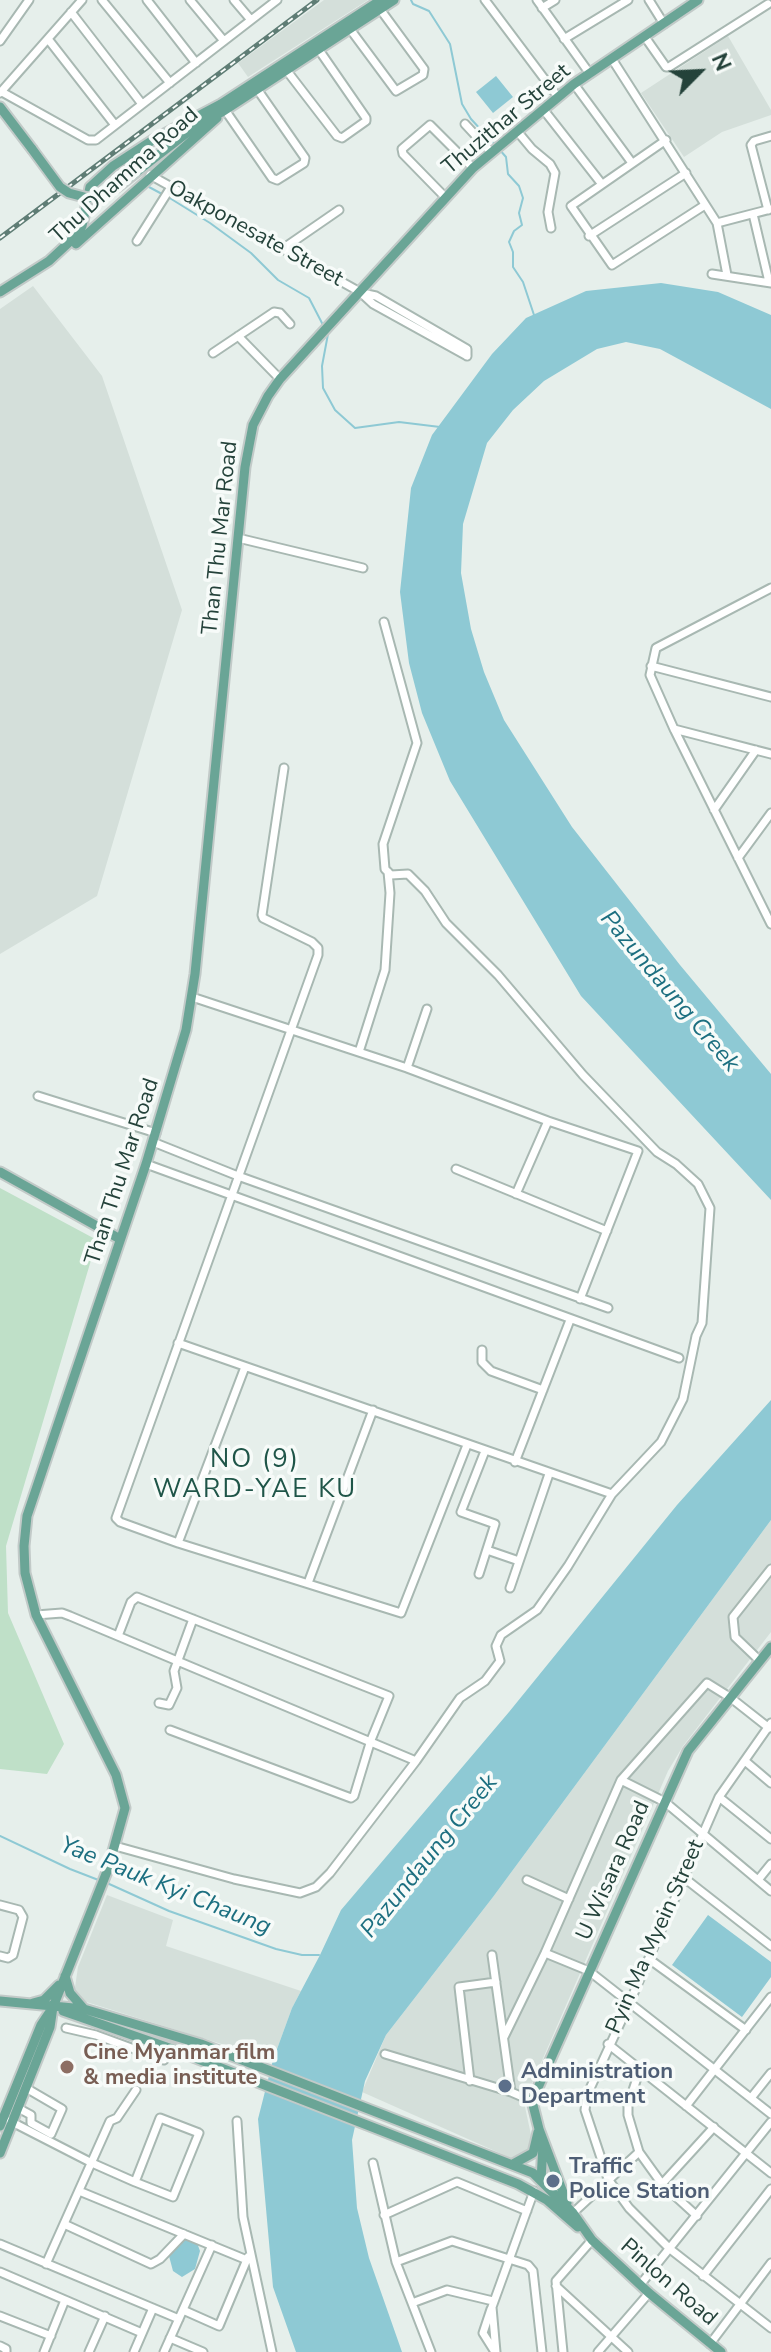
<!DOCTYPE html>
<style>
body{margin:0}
#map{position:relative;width:771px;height:2352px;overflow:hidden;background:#e6efeb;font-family:"Nunito Sans",sans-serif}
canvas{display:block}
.north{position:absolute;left:659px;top:32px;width:80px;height:80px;-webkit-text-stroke:6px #f7fbf9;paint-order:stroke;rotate:66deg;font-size:22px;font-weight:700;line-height:32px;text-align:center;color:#24423a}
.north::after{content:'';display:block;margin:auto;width:28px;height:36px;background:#24423a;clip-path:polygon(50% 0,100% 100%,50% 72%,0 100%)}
</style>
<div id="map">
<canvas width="771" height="2352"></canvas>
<div class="north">N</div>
</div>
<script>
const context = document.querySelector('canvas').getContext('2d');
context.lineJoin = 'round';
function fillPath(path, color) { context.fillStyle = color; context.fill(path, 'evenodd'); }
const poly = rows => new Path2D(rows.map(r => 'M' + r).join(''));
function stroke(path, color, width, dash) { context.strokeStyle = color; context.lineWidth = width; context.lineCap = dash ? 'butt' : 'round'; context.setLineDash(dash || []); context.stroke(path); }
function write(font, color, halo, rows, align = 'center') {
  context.font = font + ' "Nunito Sans",sans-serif'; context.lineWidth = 7; context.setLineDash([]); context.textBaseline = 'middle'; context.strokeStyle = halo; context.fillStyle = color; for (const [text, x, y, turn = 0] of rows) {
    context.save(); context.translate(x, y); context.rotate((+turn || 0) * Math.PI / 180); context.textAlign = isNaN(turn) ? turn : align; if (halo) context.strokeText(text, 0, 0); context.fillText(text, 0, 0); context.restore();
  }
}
fillPath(poly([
 [324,0,368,0,248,77,238,63],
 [728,36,771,110,771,115,722,132,684,157,641,93],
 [33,286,102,376,182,610,97,896,0,954,0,309],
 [771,1520,771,1632,683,1746,668,1771,527,2095,525,2107,533,2144,528,2152,513,2159,362,2092,386,2035,493,1897],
 [107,1895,173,1920,166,1946,301,1991,292,2008,273,2060,80,2000,74,1994,78,1967]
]), '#d4dfda');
fillPath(poly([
 [0,1188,97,1240,6,1546,8,1613,64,1744,47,1774,0,1769]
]), '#bfe0c8');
fillPath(poly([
 [496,76,513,97,493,113,476,92],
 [661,283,718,292,771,315,771,409,660,349,626,342,597,349,544,381,513,410,487,443,463,524,461,573,471,629,484,672,504,720,572,827,680,965,771,1074,771,1200,581,996,450,781,422,713,409,663,400,592,411,488,432,435,492,354,526,318,586,291],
 [771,1400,771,1520,493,1897,386,2035,365,2081,352,2140,357,2208,369,2258,402,2352,296,2352,273,2287,258,2119,273,2060,292,2008,320,1955,341,1910,509,1712,677,1505],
 [708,1915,771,1962,771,1977,742,2017,672,1965],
 [189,2237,196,2240,200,2251,195,2269,182,2277,173,2271,169,2256,178,2242]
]), '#8ec9d4');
stroke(poly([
 [411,0,413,4,429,11,450,44,462,104,471,119,494,144],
 [499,149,506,157,508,174,519,186,523,198,519,213,522,225,514,231,509,242,513,252,513,267,523,282,534,315],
 [149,187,162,194],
 [168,197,210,223,251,253,278,280,309,298,323,325],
 [328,334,322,366,323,388,335,410,355,428,399,422,440,427],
 [0,1836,70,1869,101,1881],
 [107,1883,169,1911,276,1949,302,1955,319,1955]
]), '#8ec9d4', 2);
const minor = poly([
 [102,0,170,83],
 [147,0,196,63],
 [190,0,224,41],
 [234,0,251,20],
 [485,0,558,97],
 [537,0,590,74],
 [649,0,664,24],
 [542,8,555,0],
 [71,12,142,104],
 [350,29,396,91,423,75,424,69,380,9],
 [645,37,666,67,669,67,768,4],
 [48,39,115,125],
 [564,39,628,0],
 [0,41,29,0],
 [612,59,717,223,771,209],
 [287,71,337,136,342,138,366,121,366,118,319,50],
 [574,84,632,163],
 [2,92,88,140,96,140,277,0],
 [0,93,82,0],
 [543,109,601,183],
 [225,110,272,178,277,180,304,163,305,158,257,89],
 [465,124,491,152],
 [517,131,532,149,550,164,555,173,548,212,551,228],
 [666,140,571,206,612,265,705,205],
 [150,175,360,292,373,304,467,356],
 [445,197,403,154,402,149,430,125,473,168],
 [768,210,751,145,754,141,771,136],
 [753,214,769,282],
 [717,223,727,275],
 [589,236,686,173],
 [137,241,171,187],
 [281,250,339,210],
 [712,274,771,283],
 [362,293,376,296,467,349,467,356],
 [238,336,280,379],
 [213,353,274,312,280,313,290,324],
 [238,538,363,568],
 [771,588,656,648,650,675,674,729,771,924],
 [651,666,771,697],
 [674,729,771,754],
 [284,768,262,915,263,918,312,942,318,948,318,955,116,1518,120,1522,178,1543,401,1613,467,1445],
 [714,810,756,750],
 [738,858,771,813],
 [192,997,407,1068,548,1121,638,1151,580,1299],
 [359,1052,385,970,390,893,388,872],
 [407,1068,427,1009],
 [38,1096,156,1133],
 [153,1142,238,1176,608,1308],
 [146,1164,679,1358],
 [456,1169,607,1231],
 [516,1194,548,1121],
 [178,1343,612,1494],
 [482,1350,482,1362,491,1371,543,1390],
 [515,1462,570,1320],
 [178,1543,245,1367],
 [487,1550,519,1561],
 [479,1574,495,1524,461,1512,485,1451],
 [308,1583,373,1410],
 [510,1588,549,1474],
 [36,1615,62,1613,70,1616,416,1761],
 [118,1636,131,1602,137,1597,389,1696,371,1740,354,1796,351,1798,170,1730],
 [760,1661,735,1637,733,1617,771,1569],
 [159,1703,169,1705,177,1688,174,1671,193,1619],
 [771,1723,719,1797,629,2004,587,2095,585,2110,608,2179,629,2208,670,2249,771,2328],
 [745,1761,771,1783],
 [621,1780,665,1802,771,1891],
 [719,1797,771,1839],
 [115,1846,234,1879,300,1893,316,1887,330,1873,416,1761,460,1698,485,1681,500,1661,496,1646,501,1635,537,1610,568,1566,612,1494,661,1442,683,1399,696,1336,702,1323,710,1208,698,1184,676,1164,657,1152,583,1075,498,975,446,923,425,891,408,874,391,875,385,869,383,844,417,743,384,622],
 [683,1877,771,1946],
 [527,1880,569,1899],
 [758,1880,771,1864],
 [0,1905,19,1910,23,1917,13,1955,8,1958,0,1956],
 [545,1953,589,1971,771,2114],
 [492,1955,511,2092],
 [649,1959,746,2030],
 [66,2028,96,2035,164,2060],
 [504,2037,545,1953,621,1780,707,1683,731,1698,769,1728],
 [608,2044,771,2173],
 [385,2054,511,2092,532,2101,587,2095],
 [640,2069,628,2105,628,2115,639,2152,662,2184,697,2216],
 [470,2081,459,1987,496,1982],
 [751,2098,771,2073],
 [686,2106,771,1997],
 [18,2108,31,2115,31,2123,51,2134,62,2109,26,2088],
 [10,2121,92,2163,135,2182,173,2197,199,2133,160,2118,135,2182],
 [237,2121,243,2217,272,2352],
 [373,2163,396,2262,431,2352],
 [662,2184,714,2127],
 [79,2191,247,2260],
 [573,2213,639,2152],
 [384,2215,457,2182,527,2211],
 [64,2224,151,2264,160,2259,184,2234],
 [0,2244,179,2319],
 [396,2262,452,2241,528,2265,533,2271,542,2352],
 [46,2264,110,2121,117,2118,136,2090],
 [0,2272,142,2333],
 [703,2276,771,2189],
 [640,2285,771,2122],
 [556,2286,628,2352],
 [412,2303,447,2290,493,2301],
 [491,2309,483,2333,495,2352],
 [183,2310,219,2326,248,2257],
 [0,2316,51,2336],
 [170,2338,203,2352],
 [710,2344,771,2263],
 [0,2346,6,2349,6,2352],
 [44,2352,65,2300],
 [89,2352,105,2316],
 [134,2352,153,2308],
 [164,2352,212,2245],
 [496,2352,492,2307,534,2191],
 [563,2352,556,2281,592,2240],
 [598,2352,649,2293]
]);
const major = poly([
 [0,107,32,149],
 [117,187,205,119,222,112,394,0],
 [76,244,217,118],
 [0,292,49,261,77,235,82,226,90,187,113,166,153,140,221,104,381,0],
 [0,1172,120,1239],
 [65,1976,70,1993,84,2009],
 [0,2001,84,2009,201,2044,533,2173,573,2213,592,2240,649,2293,721,2352],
 [33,2003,44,2000,59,1985],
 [63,2011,175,2050,518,2184,547,2200,578,2227],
 [0,2126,41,2025,51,2010],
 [0,2153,50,2027,53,2007,108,1869,125,1808,116,1775,36,1615,25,1573,24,1546,27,1516,146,1164,186,1030,195,974,245,467,253,425,268,396,280,379,473,168,574,84,698,0],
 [513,2164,533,2153,538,2132],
 [541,2181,543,2144],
 [567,2203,539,2129,532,2101,688,1751,771,1647]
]);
stroke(minor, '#a8b8b2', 11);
stroke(major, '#c2cac8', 13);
stroke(minor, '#fff', 7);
stroke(major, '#6aa596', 9);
const rail = poly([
 [0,238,317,0]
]);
stroke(rail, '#5f7d75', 5);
stroke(rail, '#f7fbf9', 2, [6]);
const majorBridge = poly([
 [32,149,60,187,69,193,88,198,107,193,117,187]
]);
stroke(majorBridge, '#c2cac8', 13, []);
stroke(majorBridge, '#6aa596', 9);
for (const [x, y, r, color] of [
 [67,2067,8,"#8d6e63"],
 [505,2086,8,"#5c6f8a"],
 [553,2181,8,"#5c6f8a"]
]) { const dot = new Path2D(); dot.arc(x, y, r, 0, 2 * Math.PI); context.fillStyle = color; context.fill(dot); stroke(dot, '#f7fbf9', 3); }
write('22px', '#24423a', '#f7fbf9', [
 ["Thuzithar Street",507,120,-40],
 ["Thu Dhamma Road",125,176,-42],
 ["Oakponesate Street",255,234,29],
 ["Than Thu Mar Road",221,538,-84],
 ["Than Thu Mar Road",123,1172,-72],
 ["U Wisara Road",614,1871,-66],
 ["Pyin Ma Myein Street",656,1937,-66],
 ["Pinlon Road",668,2283,41]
]);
write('bold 22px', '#785e54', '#f7fbf9', [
 ["Cine Myanmar film",83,2054],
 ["& media institute",83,2079]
], 'left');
write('bold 22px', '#4e5e75', '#f7fbf9', [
 ["Administration",521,2073],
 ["Department",521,2098],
 ["Traffic",569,2168],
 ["Police Station",569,2193]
], 'left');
write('italic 24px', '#1c6f80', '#f7fbf9', [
 ["Pazundaung Creek",669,992,50],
 ["Pazundaung Creek",430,1857,-51],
 ["Yae Pauk Kyi Chaung",165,1887,22]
]);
context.letterSpacing = '2px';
write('26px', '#1f5548', '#f7fbf9', [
 ["NO (9)",255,1461],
 ["WARD-YAE KU",255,1491]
]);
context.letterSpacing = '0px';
</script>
